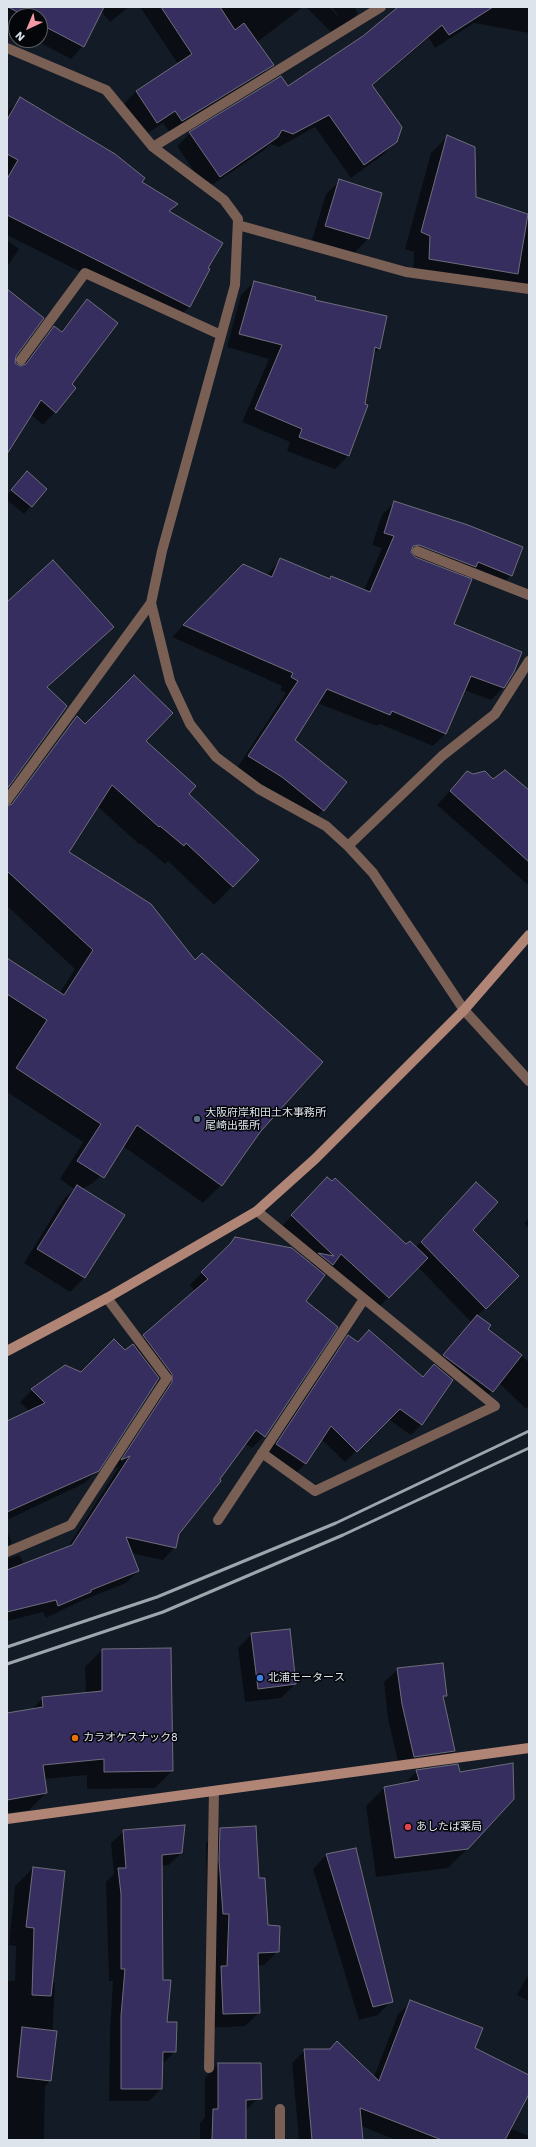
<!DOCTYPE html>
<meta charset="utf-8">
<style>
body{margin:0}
#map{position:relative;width:536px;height:2147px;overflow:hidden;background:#131c26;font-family:"Work Sans",sans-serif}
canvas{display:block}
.frame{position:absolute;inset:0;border:8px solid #dde4eb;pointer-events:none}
.north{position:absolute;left:8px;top:8px;width:40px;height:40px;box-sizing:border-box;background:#04060a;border:1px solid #5b5f64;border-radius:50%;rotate:224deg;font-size:11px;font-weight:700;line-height:16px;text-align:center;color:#dde4eb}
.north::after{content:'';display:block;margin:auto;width:14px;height:18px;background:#f49aa5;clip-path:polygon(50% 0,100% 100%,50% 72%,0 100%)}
</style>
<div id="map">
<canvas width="536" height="2147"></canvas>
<div class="frame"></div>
<div class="north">N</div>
</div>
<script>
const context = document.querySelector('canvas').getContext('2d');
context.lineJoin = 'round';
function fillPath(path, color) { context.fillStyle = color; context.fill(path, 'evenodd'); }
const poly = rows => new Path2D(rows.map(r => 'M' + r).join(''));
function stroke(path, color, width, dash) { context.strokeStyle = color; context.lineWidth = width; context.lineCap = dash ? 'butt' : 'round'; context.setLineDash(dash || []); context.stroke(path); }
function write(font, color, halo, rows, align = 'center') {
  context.font = font + ' "Work Sans","Noto Sans JP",sans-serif'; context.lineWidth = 3; context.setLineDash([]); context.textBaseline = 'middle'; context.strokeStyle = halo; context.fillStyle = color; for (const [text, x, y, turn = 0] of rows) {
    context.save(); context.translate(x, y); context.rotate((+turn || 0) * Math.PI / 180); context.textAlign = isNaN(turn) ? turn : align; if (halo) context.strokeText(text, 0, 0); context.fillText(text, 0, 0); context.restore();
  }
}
fillPath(poly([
 [7,7,129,7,110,22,101,11,83,46,71,59,35,40,40,40,40,16,16,16,16,30,7,26],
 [140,7,303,7,256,43,272,65,260,77,170,133,163,123,145,135,124,104,136,91,178,64],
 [306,7,329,7,341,19,332,7,354,7,358,13,346,25,332,33],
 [437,7,529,7,529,33,474,23,435,48,429,38,372,86,396,141,383,155,351,178,315,127,279,147,270,144,263,151,206,189,177,146,190,133,288,87],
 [21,99,140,183,177,205,169,212,206,269,189,307,176,320,7,235,7,112],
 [447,137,475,198,529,213,529,287,413,275,414,252,405,249,431,153],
 [340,181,381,193,368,239,354,253,312,240,326,194],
 [7,240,19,249,7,267],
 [254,282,314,301,379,348,373,355,348,456,335,469,287,451,290,442,242,422,269,359,227,347,241,295],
 [7,290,15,356,14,363,17,366,22,367,41,340,54,328,60,332,87,300,71,385,55,412,43,425,30,414,7,442],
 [20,480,45,489,24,514,7,500,7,495],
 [394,503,511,575,499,588,467,575,465,578,453,624,513,672,503,688,491,700,464,690,445,734,433,746,380,724,377,726,317,703,294,740,323,810,311,823,269,789,237,768,286,693,280,690,282,686,172,637,243,565,266,576,281,559,329,580,331,577,364,590,382,548,372,545,382,515],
 [7,602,113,627,47,688,7,786],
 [144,741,188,794,258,860,214,905,168,861,165,864,141,844,140,845,97,806,68,852,260,1130,221,1185,203,1203,123,1146,111,1165,93,1183,82,1189,123,1215,84,1278,70,1292,24,1263,63,1200,74,1189,60,1179,83,1142,7,1092,7,959,59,994,75,969,7,906,7,830],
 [467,772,529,791,529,882,527,884,437,805],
 [317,1189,406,1246,415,1248,462,1197,472,1230,518,1276,477,1316,487,1329,529,1362,529,1406,526,1409,499,1383,483,1401,452,1377,422,1424,411,1435,388,1419,345,1462,321,1439,305,1464,294,1475,266,1455,337,1347,348,1336,357,1343,369,1331,423,1377,471,1322,418,1267,378,1308,331,1265,322,1274,305,1301,264,1436,252,1448,245,1444,178,1534,175,1547,163,1560,131,1553,138,1571,126,1583,81,1601,46,1618,43,1612,7,1621,7,1559,19,1555,24,1564,67,1548,119,1467,111,1471,160,1387,156,1381,98,1470,85,1483,7,1520,7,1422,30,1412,20,1402,32,1390,81,1373,134,1346,195,1291,190,1285,235,1238,309,1263,315,1258,282,1226],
 [529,1218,529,1228,524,1223],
 [7,1531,12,1542,7,1547],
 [252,1634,295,1684,281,1698,245,1702,238,1648],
 [170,1649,172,1771,155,1788,87,1789,87,1775,44,1779,46,1793,29,1810,7,1813,7,1714,31,1710,43,1698,86,1694,85,1667,102,1650],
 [398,1669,446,1695,442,1698,454,1751,441,1765,400,1770,388,1719,384,1682],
 [417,1771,467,1849,448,1868,376,1877,366,1806,385,1787,404,1784],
 [220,1829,258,1879,267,1926,278,1951,264,1965,257,1966,259,2013,245,2026,209,2028,206,1843],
 [124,1831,181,1853,169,1865,161,1866,162,1981,166,2023,175,2052,162,2064,161,2089,149,2101,109,2101,110,2029,113,1981,109,1981,106,1882,114,1874,111,1843],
 [355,1849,391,2001,378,2015,359,2020,313,1869,326,1855],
 [33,1868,51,1983,55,1983,50,2081,45,2086,44,2140,7,2140,7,1981,15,1981,16,1946,9,1945,15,1886],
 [529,1973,529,2001,517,1995],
 [411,2002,474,2049,529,2077,529,2092,510,2128,529,2136,529,2140,396,2140,361,2126,362,2140,299,2140,292,2063,305,2050,374,2077,398,2014],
 [218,2064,257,2099,245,2111,245,2140,200,2140,200,2123,205,2117,205,2078]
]), '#0007');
const building = poly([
 [8,7,104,7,84,47,40,24,40,16,25,16,8,7],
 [161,7,220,7,235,30,244,23,274,65,182,121,175,111,157,123,136,91,192,54,161,7],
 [398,7,493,7,449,35,442,25,372,85,402,127,397,142,364,165,329,115,293,134,282,130,278,137,220,177,189,132,281,76,288,86,363,36,398,7],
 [20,97,115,154,145,178,142,182,178,204,169,211,223,243,208,268,210,269,190,307,7,215,7,179,18,160,7,154,7,120,20,97],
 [447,135,475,147,476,197,528,214,518,274,429,259,430,236,421,232,447,135],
 [339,179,382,193,369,239,325,226,339,179],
 [254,281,316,297,315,300,387,316,380,349,375,347,365,404,368,405,349,456,299,437,302,429,255,409,282,345,239,334,254,281],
 [7,289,44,318,16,356,15,363,20,366,26,364,54,326,62,332,87,299,118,323,72,384,76,388,56,413,41,400,7,454,7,289],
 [27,471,47,489,32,507,11,490,27,471],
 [394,501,468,525,523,547,512,576,478,562,476,567,419,545,413,546,411,552,415,557,472,579,454,624,522,652,514,672,504,688,471,676,446,734,392,711,390,715,327,689,295,740,347,782,324,811,282,777,248,756,298,681,291,677,293,673,183,625,243,564,272,577,280,558,330,579,331,576,370,592,394,536,384,533,394,501],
 [53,560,114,627,47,687,67,706,7,789,7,602,53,560],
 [134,675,173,713,146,741,196,786,189,794,259,860,233,887,186,843,184,846,160,826,159,827,112,785,69,852,151,904,195,960,202,953,323,1062,261,1131,222,1186,137,1125,104,1178,77,1161,101,1124,16,1068,47,1020,7,994,7,958,64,995,93,950,7,871,7,806,12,804,77,716,85,724,134,675],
 [505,770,529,790,529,862,450,791,467,771,473,774,485,771,493,779,505,770],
 [327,1177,332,1181,335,1178,406,1244,410,1241,428,1258,389,1298,341,1254,333,1265,318,1253,334,1256,291,1215,327,1177],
 [476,1182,498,1202,473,1230,519,1276,486,1309,421,1242,476,1182],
 [77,1185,125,1215,85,1278,37,1249,77,1185],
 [235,1237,292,1248,325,1275,306,1301,338,1327,265,1437,256,1430,220,1479,221,1481,179,1534,176,1548,126,1537,139,1571,91,1590,91,1592,58,1606,56,1600,7,1612,7,1570,72,1545,130,1456,121,1460,172,1382,172,1374,143,1335,208,1279,201,1272,230,1244,235,1237],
 [477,1315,491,1325,488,1329,522,1355,493,1392,443,1355,477,1315],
 [369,1330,423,1377,434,1364,453,1380,422,1425,400,1409,357,1452,331,1426,306,1464,276,1444,348,1335,358,1342,369,1330],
 [114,1339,125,1350,133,1344,159,1378,99,1471,7,1512,7,1421,45,1403,31,1389,65,1365,81,1372,114,1339],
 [290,1629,296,1684,258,1689,251,1633,290,1629],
 [171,1648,173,1771,104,1772,104,1759,43,1765,47,1793,7,1800,7,1713,43,1707,42,1697,102,1691,102,1649,171,1648],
 [443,1663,447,1696,443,1696,455,1751,414,1757,402,1704,397,1668,443,1663],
 [513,1763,514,1799,468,1849,395,1858,384,1787,419,1780,416,1770,458,1764,460,1772,513,1763],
 [185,1825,182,1853,162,1855,163,1980,171,1980,167,2022,177,2022,176,2052,163,2052,162,2089,121,2089,121,2016,125,1969,121,1969,121,1894,118,1868,126,1868,123,1830,185,1825],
 [256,1826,259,1878,265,1878,268,1925,280,1926,279,1952,258,1953,260,2013,223,2014,221,1966,227,1966,229,1914,223,1914,219,1860,220,1828,256,1826],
 [356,1848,393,2002,373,2007,326,1854,356,1848],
 [33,1867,65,1871,51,1996,32,1995,34,1928,26,1927,33,1867],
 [410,2000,483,2028,475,2048,529,2075,529,2094,505,2140,442,2140,360,2108,363,2140,312,2140,304,2049,330,2049,337,2041,379,2081,410,2000],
 [22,2027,57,2031,51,2081,17,2077,22,2027],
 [218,2063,261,2063,262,2099,246,2100,246,2140,212,2140,213,2109,218,2109,218,2063]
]);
fillPath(building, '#372e60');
stroke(building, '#6f6d7c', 1);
stroke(poly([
 [7,48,106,90,153,147,224,200,238,219,235,285,162,551,151,603,7,800],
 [153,147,381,7],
 [238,225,406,272,529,289],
 [21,360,85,273,221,335],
 [417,551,529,595],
 [151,603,170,681,190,724,216,757,259,789,326,826,348,846,373,873,464,1010,529,1081],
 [348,846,442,756,495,714,529,661],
 [257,1211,495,1406,315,1491,262,1453],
 [218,1520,364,1299],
 [7,1552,71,1525,167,1378,107,1298],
 [209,2068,214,1791],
 [280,2109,280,2140]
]), '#7a5f55', 10);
stroke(poly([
 [7,1351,107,1298,257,1211,315,1159,464,1010,529,935],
 [7,1819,529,1748]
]), '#b18576', 10);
stroke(poly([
 [7,1647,157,1597,336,1523,529,1431],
 [7,1664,163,1612,343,1535,529,1448]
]), '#9ea5ad', 3);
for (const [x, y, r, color] of [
 [197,1119,4,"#5c6f8a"],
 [260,1678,4,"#3f7fe0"],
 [75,1738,4,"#e8710a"],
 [408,1827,4,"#e0444e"]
]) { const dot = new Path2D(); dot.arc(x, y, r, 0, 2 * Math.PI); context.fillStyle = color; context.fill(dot); stroke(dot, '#04060a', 1.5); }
write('11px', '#dde4eb', '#04060a', [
 ["大阪府岸和田土木事務所",205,1113],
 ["尾崎出張所",205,1126],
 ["北浦モータース",268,1678],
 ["カラオケスナック8",83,1738],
 ["あしたば薬局",416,1827]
], 'left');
</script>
